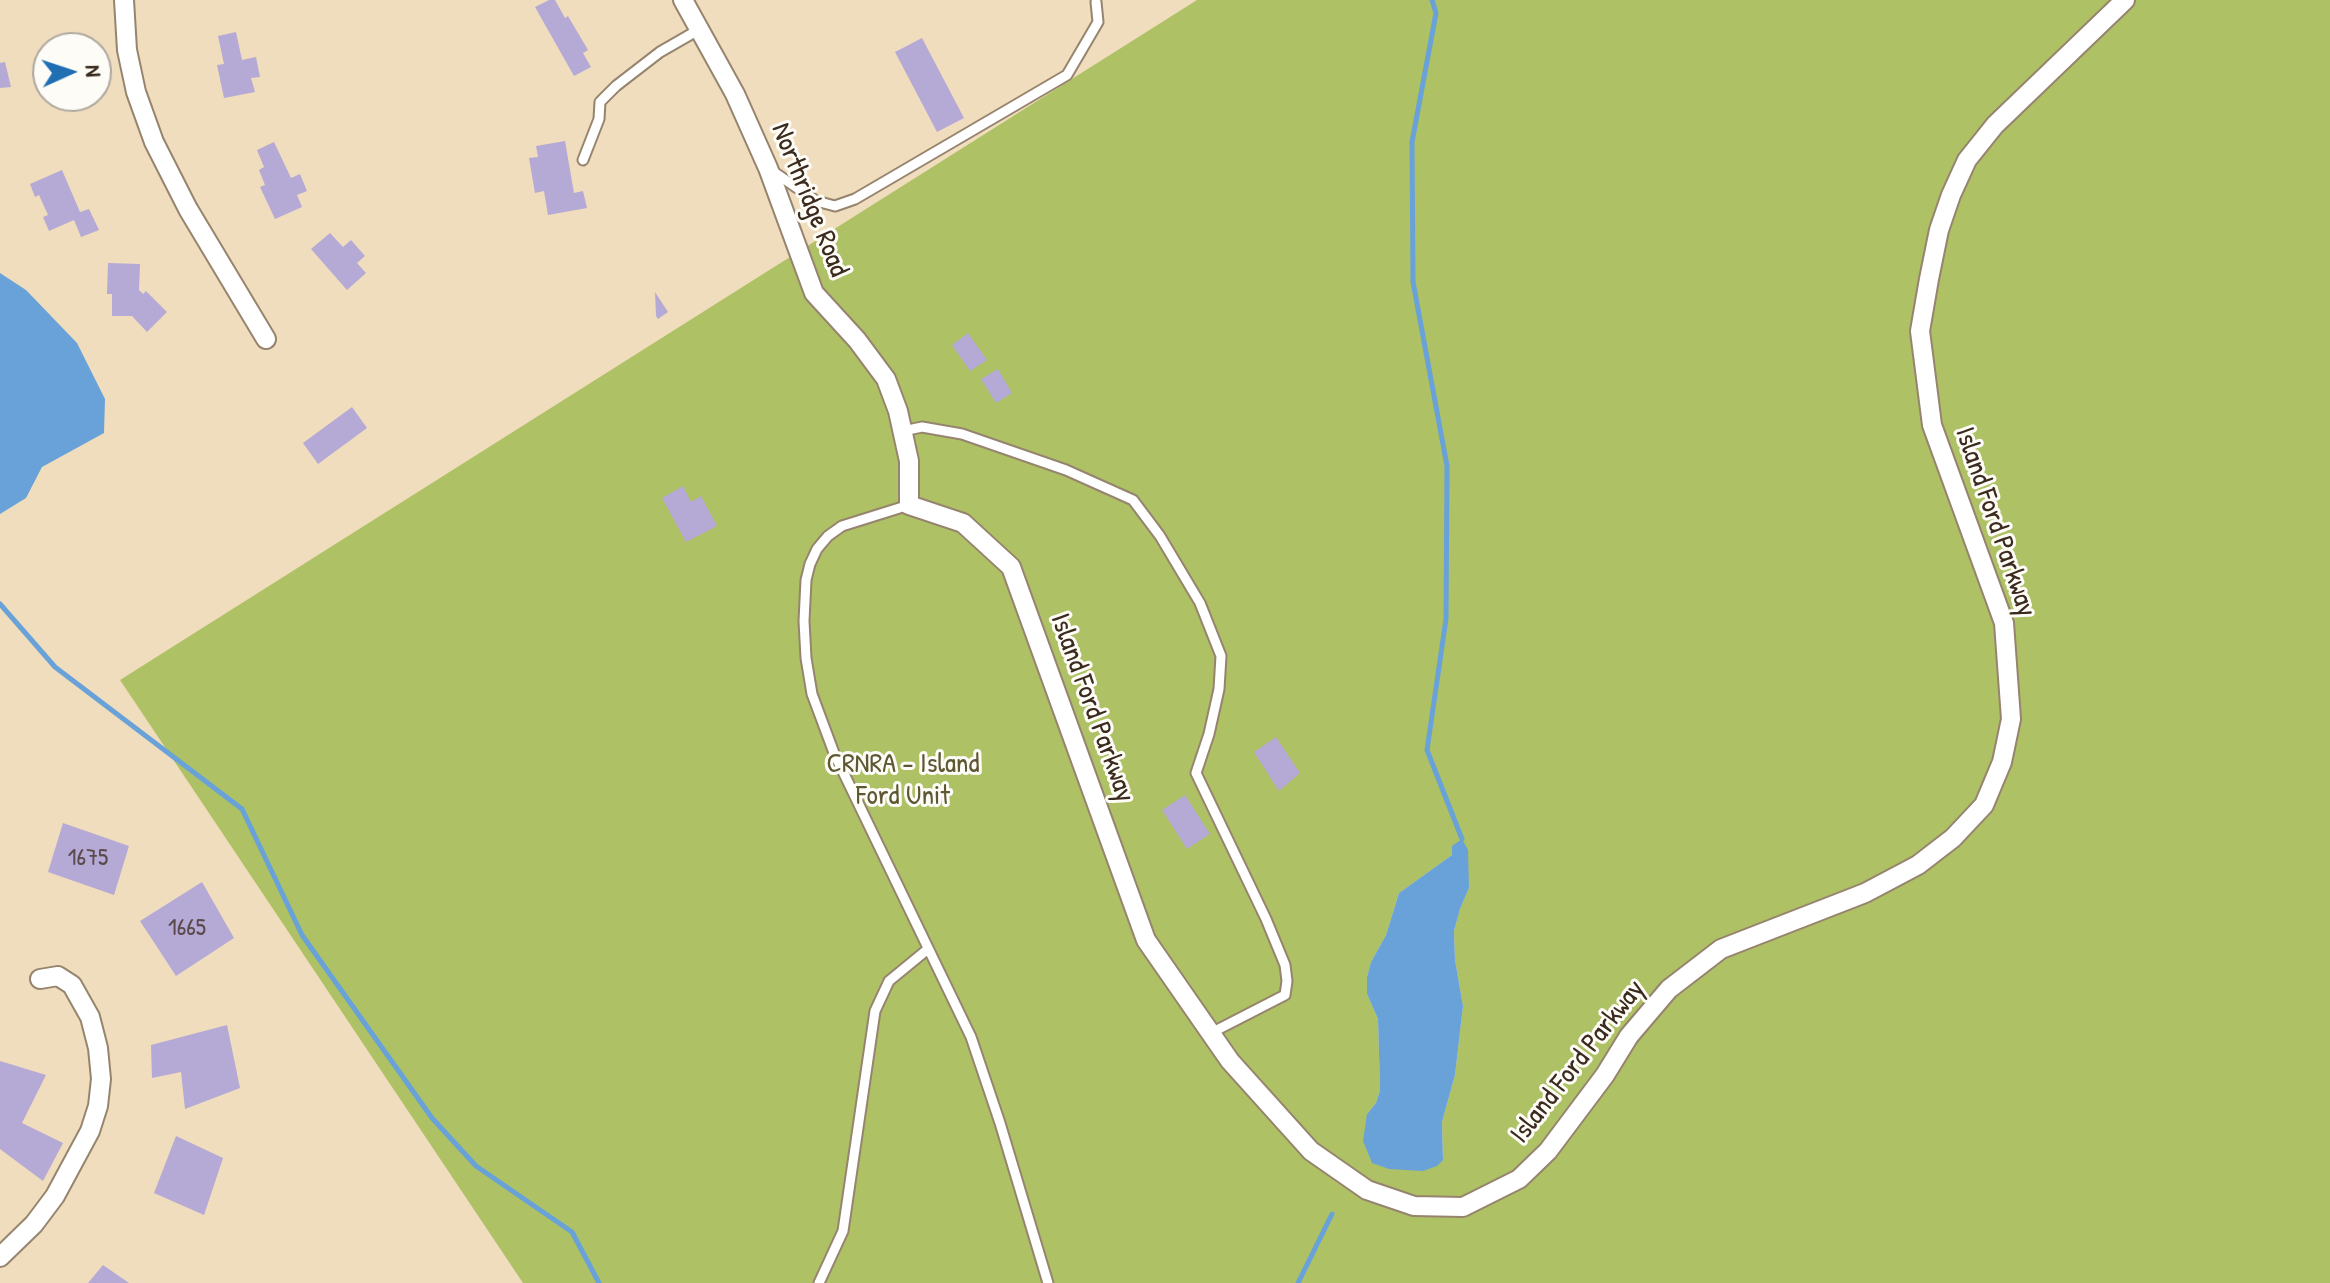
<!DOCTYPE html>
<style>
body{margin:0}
#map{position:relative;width:2330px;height:1283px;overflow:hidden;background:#f0ddbd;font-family:"Patrick Hand",sans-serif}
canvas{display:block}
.north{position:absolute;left:32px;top:32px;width:80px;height:80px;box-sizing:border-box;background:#fdfcf7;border:2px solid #afa8a0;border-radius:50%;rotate:87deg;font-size:22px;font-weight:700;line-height:32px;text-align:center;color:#3b2a1e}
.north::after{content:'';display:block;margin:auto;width:28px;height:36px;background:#1f6fb2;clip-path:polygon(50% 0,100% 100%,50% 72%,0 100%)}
</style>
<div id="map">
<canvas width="2330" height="1283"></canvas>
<div class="north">N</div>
</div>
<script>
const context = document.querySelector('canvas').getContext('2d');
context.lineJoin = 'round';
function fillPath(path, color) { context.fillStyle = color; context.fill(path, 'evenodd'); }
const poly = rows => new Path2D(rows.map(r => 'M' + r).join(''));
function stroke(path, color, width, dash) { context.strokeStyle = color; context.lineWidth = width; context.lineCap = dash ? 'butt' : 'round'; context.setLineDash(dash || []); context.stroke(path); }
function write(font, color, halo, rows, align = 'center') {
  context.font = font + ' "Patrick Hand",sans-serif'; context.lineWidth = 6; context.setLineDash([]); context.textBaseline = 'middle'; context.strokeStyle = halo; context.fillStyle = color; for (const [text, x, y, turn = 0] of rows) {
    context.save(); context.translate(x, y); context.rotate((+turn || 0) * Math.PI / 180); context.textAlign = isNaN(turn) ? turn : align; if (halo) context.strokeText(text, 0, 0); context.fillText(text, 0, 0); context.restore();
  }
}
fillPath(poly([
 [1197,0,2330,0,2330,1283,523,1283,120,680],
 [1452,855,1469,888,1460,909,1454,931,1455,960,1463,1006,1455,1075,1442,1122,1443,1160,1367,1114,1376,1103,1380,1090,1378,1019,1367,994,1367,977,1371,962,1386,935,1399,893]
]), '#aec165');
fillPath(poly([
 [0,273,26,290,77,343,105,399,104,433,42,467,26,498,0,514],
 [1462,839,1468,850,1469,888,1460,909,1454,931,1455,960,1463,1006,1455,1075,1442,1122,1443,1160,1437,1166,1423,1171,1389,1169,1372,1163,1363,1141,1367,1114,1376,1103,1380,1090,1378,1019,1367,994,1367,977,1371,962,1386,935,1399,893,1452,855,1452,846]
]), '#69a2d8');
stroke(poly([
 [1432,0,1436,13,1412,142,1413,282,1447,466,1446,619,1427,750,1462,839],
 [0,604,55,667,242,809,302,935,432,1118,476,1166,572,1232,599,1283],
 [1298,1283,1332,1214]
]), '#69a2d8', 5);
fillPath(poly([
 [549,0,555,0,565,18,568,16,588,50,583,53,591,67,574,76,535,7],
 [236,32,242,60,256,57,260,77,251,78,255,92,224,98,217,65,224,64,218,36],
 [922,38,964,118,937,132,895,52],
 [5,62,11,87,0,88,0,63],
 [565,141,574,193,583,191,587,208,548,215,544,191,535,193,529,158,538,157,536,146],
 [274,142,291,178,300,174,307,191,297,195,302,207,275,219,260,187,265,185,259,170,264,167,257,150],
 [62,170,80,212,89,209,99,230,81,237,74,220,49,231,43,217,48,215,39,195,35,197,30,184],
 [330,233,343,247,351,240,365,256,357,263,366,273,347,290,311,249],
 [108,263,140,264,139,290,143,294,146,291,167,312,147,332,132,316,112,316,112,294,107,294],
 [655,292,668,312,658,319,656,316],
 [968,333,987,360,970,371,952,345],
 [998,369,1012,393,996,403,981,379],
 [352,407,367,428,318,464,303,443],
 [683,486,691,502,701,496,717,526,686,542,662,498],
 [1276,737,1300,773,1279,791,1254,752],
 [1185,795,1210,834,1187,849,1162,810],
 [63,823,129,846,114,895,48,872],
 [202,882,234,938,176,976,140,921],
 [227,1025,240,1088,185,1109,181,1072,152,1078,151,1045],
 [0,1061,46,1075,22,1123,63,1143,43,1181,0,1149],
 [176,1136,223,1158,204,1215,154,1193],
 [103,1265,129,1283,88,1283]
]), '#b5a9d5');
const lane = poly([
 [583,160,599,119,600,102,616,86,660,52,700,29],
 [771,170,816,201,835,206,855,199,1067,75,1098,22,1096,2],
 [903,431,922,427,962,434,1066,470,1133,500,1160,536,1200,603,1221,656,1219,689,1209,734,1196,773,1266,919,1285,965,1287,981,1285,995,1211,1033],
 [909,505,842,526,828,536,817,549,810,564,806,580,804,621,806,658,812,694,834,753,971,1037,1000,1123,1048,1283],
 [819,1283,843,1231,875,1011,889,981,928,949]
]);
const street = poly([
 [124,0,127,50,136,92,154,142,188,209,266,339],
 [683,0,735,94,768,168,814,293,857,340,886,379,898,411,909,461,909,505,963,523,1011,567,1146,940,1230,1061,1311,1151,1367,1190,1414,1206,1463,1207,1519,1179,1548,1151,1605,1075,1629,1036,1669,989,1721,949,1865,893,1918,865,1953,838,1984,805,2002,762,2011,719,2004,623,1932,425,1920,331,1929,279,1939,230,1951,195,1967,160,1995,125,2125,0],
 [0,1257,34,1224,55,1196,90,1131,98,1106,101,1079,98,1048,90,1017,72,985,58,976,40,979]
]);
stroke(lane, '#96846e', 13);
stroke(street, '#96846e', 22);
stroke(lane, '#fff', 9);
stroke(street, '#fff', 18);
write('24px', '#5a4a4c', null, [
 ["1675",88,859],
 ["1665",187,929]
]);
write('28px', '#3b2a1e', '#fdfcf7', [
 ["Northridge Road",809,200,68],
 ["Island Ford Parkway",1995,522,71],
 ["Island Ford Parkway",1092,708,70],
 ["Island Ford Parkway",1578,1062,-52]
]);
write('28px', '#5e5733', '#fdfcf7', [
 ["CRNRA - Island",903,765],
 ["Ford Unit",903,797]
]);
</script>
